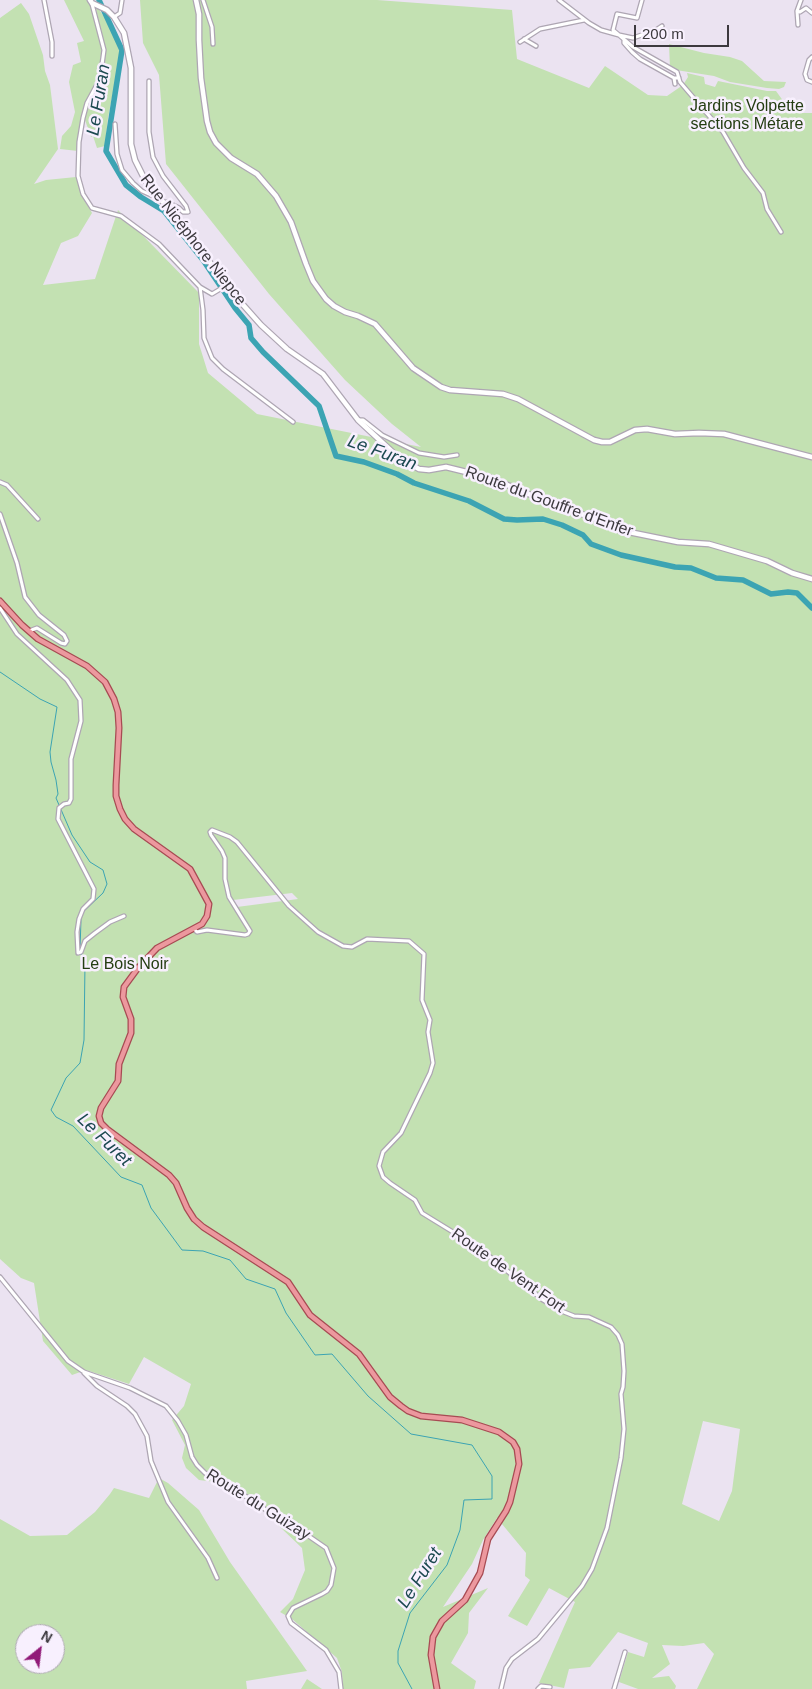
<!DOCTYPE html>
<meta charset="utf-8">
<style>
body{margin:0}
#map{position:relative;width:812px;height:1689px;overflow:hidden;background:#ebe3f1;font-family:Helvetica,sans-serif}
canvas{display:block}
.north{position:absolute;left:15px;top:1624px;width:50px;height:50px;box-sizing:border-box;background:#f8f0fe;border:1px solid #ada7b1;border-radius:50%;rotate:29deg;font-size:14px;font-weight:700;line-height:20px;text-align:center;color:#3c393e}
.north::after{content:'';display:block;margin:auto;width:18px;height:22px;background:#911a78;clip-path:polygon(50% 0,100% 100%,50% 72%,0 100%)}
.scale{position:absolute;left:634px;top:25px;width:95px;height:22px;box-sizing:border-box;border:2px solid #3c393e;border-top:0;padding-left:6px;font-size:15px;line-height:18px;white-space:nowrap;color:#3c393e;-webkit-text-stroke:4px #f8f0fe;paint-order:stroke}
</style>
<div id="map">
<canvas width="812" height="1689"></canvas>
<div class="north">N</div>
<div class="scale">200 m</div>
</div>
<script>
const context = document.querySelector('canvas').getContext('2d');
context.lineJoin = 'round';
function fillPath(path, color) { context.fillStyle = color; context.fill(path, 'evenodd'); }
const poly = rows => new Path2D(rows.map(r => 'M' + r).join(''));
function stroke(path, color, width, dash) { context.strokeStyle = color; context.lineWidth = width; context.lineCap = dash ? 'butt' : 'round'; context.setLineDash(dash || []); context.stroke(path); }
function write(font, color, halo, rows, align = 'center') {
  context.font = font + ' Helvetica,sans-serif'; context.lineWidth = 5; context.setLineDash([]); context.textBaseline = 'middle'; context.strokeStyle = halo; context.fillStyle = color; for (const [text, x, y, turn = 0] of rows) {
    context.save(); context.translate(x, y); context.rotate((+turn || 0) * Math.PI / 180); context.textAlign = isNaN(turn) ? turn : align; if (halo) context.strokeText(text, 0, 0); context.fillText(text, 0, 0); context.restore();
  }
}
fillPath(poly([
 [64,0,89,0,102,49,98,79,84,107,79,129,78,151,60,149,62,136,71,126,75,112,69,82,73,65,81,62,77,43,84,41],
 [140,0,377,0,512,10,517,59,589,88,605,66,648,95,667,96,683,85,688,77,687,73,704,77,705,84,715,87,718,81,767,91,776,91,789,109,795,113,812,113,812,1689,697,1689,714,1654,704,1643,683,1646,662,1645,670,1664,652,1678,669,1676,676,1686,675,1689,638,1689,619,1682,628,1652,644,1657,648,1643,618,1632,590,1667,569,1669,564,1688,539,1683,575,1602,549,1588,527,1626,508,1616,530,1580,525,1576,526,1553,497,1518,483,1540,472,1564,443,1607,488,1588,469,1613,468,1633,451,1663,476,1681,474,1689,343,1689,342,1672,337,1658,292,1619,280,1612,293,1599,305,1570,302,1548,257,1505,216,1482,199,1480,186,1468,182,1458,185,1445,172,1420,184,1406,191,1384,144,1357,129,1384,86,1370,72,1375,43,1341,34,1283,21,1278,0,1259,0,18,21,3,29,14,43,55,45,71,50,85,58,149,34,184,46,180,76,177,82,196,92,213,78,236,61,243,43,285,95,279,118,210,199,293,199,344,208,373,257,414,421,447,392,424,345,380,269,294,166,164,159,75,143,43],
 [292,893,298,899,237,907,233,900],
 [703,1421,740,1429,732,1491,719,1521,682,1504],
 [98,8,107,21,121,52,108,118,105,146,97,148,93,136,91,137,84,117,87,106,102,77,105,60,105,49,96,9],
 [669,44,704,53,730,57,742,61,764,81,786,82,784,87,779,89,767,88,730,82,714,76,676,70,670,68],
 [159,1478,168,1483,199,1510,230,1562,307,1671,246,1681,247,1689,0,1689,0,1519,30,1536,67,1535,95,1512,110,1494,114,1488,149,1498],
 [25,1634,55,1634,55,1664,25,1664],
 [307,1679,322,1689,301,1689]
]), '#c3e1b2');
stroke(poly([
 [0,672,40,699,57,707,50,752,51,762,56,780,58,794,56,798,72,835,90,862,103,870,107,884,103,893,84,911,81,918,80,951,85,963,84,1040,80,1063,66,1078,51,1110,56,1117,73,1126,121,1177,142,1185,151,1208,182,1250,203,1251,230,1260,246,1279,275,1289,286,1313,315,1355,332,1354,368,1396,411,1434,472,1445,492,1476,492,1499,464,1500,460,1530,447,1565,410,1613,398,1651,398,1663,412,1689]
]), '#3ca4b3', 1);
stroke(poly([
 [99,0,122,50,106,151,126,185,141,197,164,211,203,260,235,308,249,325,251,338,263,352,319,406,336,456,364,462,397,474,414,483,469,501,504,519,517,520,543,519,562,525,583,535,591,544,621,555,675,567,691,568,716,578,743,580,771,594,788,592,797,593,812,608]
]), '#3ca4b3', 5.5);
const street = poly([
 [44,0,52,42,52,56],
 [203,0,212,27,213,44],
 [559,0,589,23,601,30,619,35,633,47,677,72,680,82,723,132,744,168,763,193,767,209,781,232],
 [642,0,637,18,617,14,613,30,619,35,633,38,656,30,662,26],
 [92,4,104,50,100,79,87,103,83,118,79,142,78,176,83,194,92,208,121,216,159,244,200,287,203,310,204,338,212,358,223,369,293,422],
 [797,11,800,12,806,8,812,13],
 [114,17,120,13,122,0],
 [798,25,797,11,801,0],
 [524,39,536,46],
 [624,40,624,43,632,52,640,59,674,78,679,78],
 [520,42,540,29,584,20],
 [812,57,809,60,805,74,807,80,812,82],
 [674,78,675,84],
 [149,81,149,132,153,157,163,176,186,206,188,212,183,212,179,208,167,202,164,203],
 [115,124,117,154,122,170,133,183,142,191,151,195,155,194],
 [200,287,212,294,227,285],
 [359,420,363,420,382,435,419,453,444,457,457,455],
 [0,482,7,485,38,519],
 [0,514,17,563,25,597,39,615,64,635,67,641,65,644,61,643,37,628,29,631],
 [0,608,17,634,67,680,80,700,81,721,71,759,71,799,69,803,64,804,59,808,58,819,94,889,93,899,83,909,79,919,77,932,78,953,81,952,85,941,95,933,110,922,124,916],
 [194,929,197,932,207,930,245,935,248,934,250,931,229,897,225,879,225,858,222,851,211,835,210,832,212,830,230,837,237,842,289,906,318,932,343,946,352,947,367,939,409,941,424,954,422,1000,430,1020,428,1032,433,1063,430,1073,401,1133,383,1152,379,1166,383,1177,390,1183,415,1200,422,1213,479,1248,543,1300,564,1312,574,1316,589,1317,611,1327,618,1335,622,1344,624,1371,623,1387,621,1394,624,1429,621,1458,607,1528,592,1569,582,1586,538,1639,512,1659,506,1668,501,1689],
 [0,1277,68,1361,84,1372,130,1388,166,1406,178,1421,186,1435,192,1457,197,1465,205,1473,259,1504,280,1523,310,1537,326,1548,334,1568,331,1585,327,1591,322,1594,293,1608,288,1616,291,1623,295,1626,326,1650,339,1672,341,1689],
 [84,1373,97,1386,127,1406,135,1414,147,1436,151,1461,168,1502,208,1558,217,1578],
 [538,1689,541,1686,550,1687],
 [614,1689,625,1652]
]);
const secondary = poly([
 [90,0,92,3,107,10,114,17,124,33,131,68,131,144,135,160,145,180,191,236,229,289,261,325,287,349,323,374,358,420,399,458,419,469,429,470,446,467,491,478,559,507,594,518,619,530,678,542,709,544,767,561,792,573,812,579],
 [196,0,199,14,199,40,201,78,207,121,210,132,216,143,231,158,257,174,276,196,291,222,306,264,313,281,326,299,334,306,345,312,358,316,375,324,413,368,441,387,450,390,503,394,518,399,594,440,602,442,610,442,635,430,647,429,675,434,699,433,724,434,812,457]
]);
const primary = poly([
 [0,601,22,625,38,639,87,666,105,682,114,699,118,712,119,728,116,785,116,796,120,809,125,819,134,829,190,869,209,904,207,916,202,924,157,948,138,968,124,987,123,997,131,1019,131,1033,119,1064,118,1081,101,1108,99,1116,101,1123,107,1129,169,1175,176,1183,187,1208,194,1219,203,1227,288,1282,310,1315,359,1354,390,1397,401,1406,408,1411,421,1416,462,1420,499,1432,513,1442,517,1449,519,1464,510,1502,506,1511,488,1539,480,1573,465,1600,442,1621,433,1637,431,1655,437,1689]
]);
stroke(street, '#aea6b3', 5.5);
stroke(secondary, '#aea6b3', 7);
stroke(primary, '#a74b53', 7);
stroke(street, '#fff', 3);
stroke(secondary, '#fff', 4.5);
stroke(primary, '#ec989e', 4.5);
write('16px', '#243d12', '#f8f0fe', [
 ["Jardins Volpette",747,107],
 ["sections Métare",747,125],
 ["Le Bois Noir",125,965]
]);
write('16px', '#3c393e', '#f8f0fe', [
 ["Rue Nicéphore Niepce",193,240,52],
 ["Route du Gouffre d'Enfer",549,502,20],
 ["Route de Vent Fort",508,1271,35],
 ["Route du Guizay",258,1505,32]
]);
write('italic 18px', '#1c4950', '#f8f0fe', [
 ["Le Furan",99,100,-81],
 ["Le Furan",382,453,20],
 ["Le Furet",104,1140,44],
 ["Le Furet",420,1578,-58]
]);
</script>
